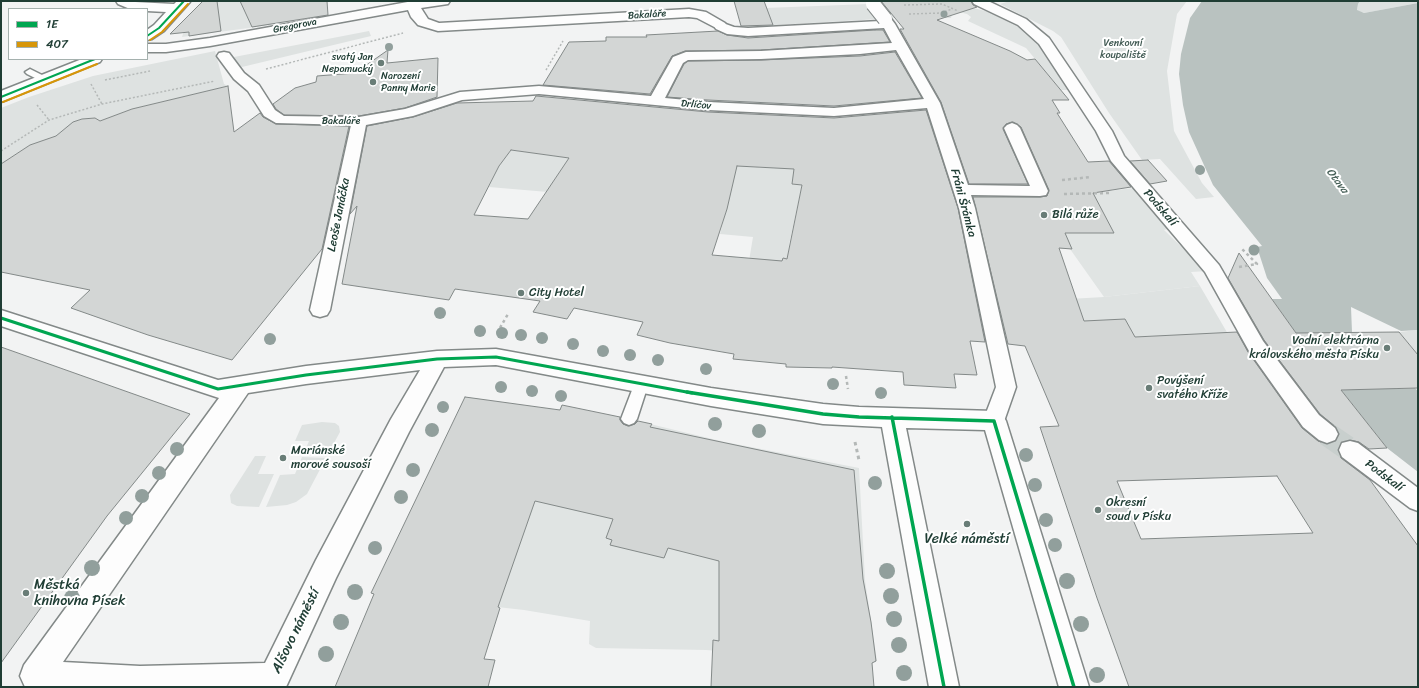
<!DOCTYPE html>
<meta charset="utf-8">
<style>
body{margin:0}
#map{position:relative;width:1419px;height:688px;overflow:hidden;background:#f2f3f3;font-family:Sriracha,sans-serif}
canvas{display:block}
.frame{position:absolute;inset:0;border:2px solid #1f3d34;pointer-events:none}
.legend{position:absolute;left:8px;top:8px;width:140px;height:52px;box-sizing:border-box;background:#fff;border:1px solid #a5b1ae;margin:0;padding:5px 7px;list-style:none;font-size:12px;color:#1f3d34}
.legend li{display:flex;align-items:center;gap:8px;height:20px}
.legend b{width:20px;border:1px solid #a5b1ae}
</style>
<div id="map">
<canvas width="1419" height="688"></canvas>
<div class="frame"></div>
<ul class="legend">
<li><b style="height:5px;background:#00a651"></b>1E</li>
<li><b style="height:5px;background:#d79608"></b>407</li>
</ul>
</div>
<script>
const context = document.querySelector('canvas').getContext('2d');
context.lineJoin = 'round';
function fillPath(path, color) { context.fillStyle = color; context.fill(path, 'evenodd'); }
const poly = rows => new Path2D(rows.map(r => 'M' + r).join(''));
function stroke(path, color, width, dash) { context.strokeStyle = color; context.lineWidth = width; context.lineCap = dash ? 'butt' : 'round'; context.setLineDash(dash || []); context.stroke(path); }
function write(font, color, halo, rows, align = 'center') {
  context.font = font + ' Sriracha,sans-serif'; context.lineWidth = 4; context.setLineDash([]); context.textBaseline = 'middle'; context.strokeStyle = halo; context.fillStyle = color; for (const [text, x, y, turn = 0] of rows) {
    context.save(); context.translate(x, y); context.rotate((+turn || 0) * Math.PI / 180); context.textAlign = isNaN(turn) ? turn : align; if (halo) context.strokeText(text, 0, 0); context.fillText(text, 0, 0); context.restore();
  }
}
fillPath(poly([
 [203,1,289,1,293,22,182,37,188,18],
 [1134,188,1168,229,1164,230,1195,260,1198,259,1208,271,1191,272,1200,286,1104,297,1070,249,993,246,979,196,1047,196,1046,193,1099,192],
 [465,397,558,411,562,406,650,424,725,442,859,468,865,580,877,661,873,663,706,650,596,648,589,644,590,621,524,610,372,593]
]), '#e0e4e3');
fillPath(poly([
 [1010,1,1187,1,1177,14,1167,71,1174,131,1202,183,1214,197,1196,199,1160,159,1142,160,1109,113,1061,37,1053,31,1000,4],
 [1360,1,1418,1,1418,3,1364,13,1357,11,1358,4],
 [921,2,958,4,997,14,1014,23,1039,43,1067,85,1068,90,1061,90,1026,48,968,21,971,17,967,14,959,12,952,14,951,18,896,18,742,27,739,9],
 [369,31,371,36,242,67,236,64,234,57],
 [215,51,224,84,228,86,132,109,100,121,95,118,82,119,73,122,69,132,30,145,1,164,1,108,29,97,93,76],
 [511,150,569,158,554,180,548,192,489,187,499,166],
 [768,153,797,156,792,184,802,185,789,245,788,259,783,258,782,269,748,267,753,237,720,234,733,182,729,164,767,168],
 [1200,286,1228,334,1135,337,1077,321,1069,299,1104,297],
 [1418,330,1418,355,1399,332],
 [322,422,335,423,339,426,340,432,328,454,304,453,309,441,295,441,302,425],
 [255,456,266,456,258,474,274,474,259,507,237,506,231,503,230,495],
 [302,457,326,458,307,494,296,502,287,505,266,507,280,475,295,474]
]), '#dee2e1');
fillPath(poly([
 [1202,1,1360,1,1358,4,1357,10,1364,13,1418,3,1418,330,1401,331,1351,307,1352,332,1302,342,1272,299,1282,299,1267,278,1257,247,1262,246,1213,185,1189,132,1183,105,1179,74,1181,54,1190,18],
 [1394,386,1396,389,1415,388,1418,391,1418,472,1387,448,1341,390]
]), '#b9c2c0');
const building = poly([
 [203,1,217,1,221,31,189,36,189,32,170,34,203,1],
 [240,1,327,1,328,15,252,27,240,1],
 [734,1,764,1,773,25,741,26,734,1],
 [881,1,971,1,973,5,977,7,937,20,1010,51,1027,60,1035,59,1069,100,1052,100,1060,113,1057,113,1088,162,1109,161,1131,187,1093,193,1114,233,1065,233,1072,249,1059,248,1084,321,1125,319,1135,337,1237,332,1248,352,1302,428,1318,441,1326,444,1336,441,1339,435,1336,427,1320,414,1264,340,1228,278,1239,253,1296,333,1399,332,1418,355,1418,388,1341,390,1387,448,1369,449,1359,442,1350,440,1342,442,1338,449,1341,458,1370,480,1418,546,1418,687,1129,687,1097,598,1040,427,1059,426,1025,346,1008,344,973,197,1040,197,1047,196,1049,190,1021,127,1013,122,1006,124,1003,129,1028,184,969,184,941,102,900,29,904,29,881,1],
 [1277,476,1313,533,1141,539,1117,481,1277,476],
 [875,30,883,30,890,42,761,50,685,51,672,56,650,94,543,85,569,42,606,41,606,37,647,37,646,35,718,31,727,35,748,38,875,30],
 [388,50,387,63,438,58,437,97,405,108,359,116,284,115,276,109,273,104,295,88,316,82,317,76,355,73,388,50],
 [895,52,922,98,834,106,708,100,667,97,684,64,688,61,761,60,860,56,895,52],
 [228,86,234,132,260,113,263,117,276,124,349,126,322,249,232,360,148,335,71,308,90,290,1,272,1,164,30,145,56,136,73,122,82,119,95,118,100,121,132,109,228,86],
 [536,96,708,112,834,118,926,110,958,208,985,342,970,341,977,375,954,374,956,388,904,385,903,372,832,367,832,368,786,367,786,364,733,359,734,354,670,343,637,335,643,322,574,308,567,319,533,312,540,301,455,289,449,300,342,284,357,206,350,214,367,126,413,117,457,103,533,101,536,96],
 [511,150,569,158,528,219,474,215,499,166,511,150],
 [737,166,794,169,792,184,802,185,787,259,783,258,782,261,712,255,727,209,737,166],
 [1148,160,1167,181,1150,184,1130,161,1148,160],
 [1,347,190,414,107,516,1,663,1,347],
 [465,397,560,410,562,405,620,417,620,420,623,424,628,426,635,424,638,421,652,424,650,427,854,470,863,579,871,622,876,661,872,663,874,687,711,687,713,640,719,641,719,561,668,548,664,558,610,545,612,540,606,538,613,519,535,501,498,607,500,608,484,659,495,660,488,687,335,687,374,594,371,593,465,397]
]);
fillPath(building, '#d3d6d5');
stroke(building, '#838988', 1);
stroke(poly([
 [1327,434,1350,450]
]), '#c8cfcd', 24, [24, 12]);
const service = poly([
 [30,69,46,77,48,79,43,82,27,74,25,72,30,69],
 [641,379,646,381,648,385,637,419,634,423,629,425,624,423,621,419,634,385,636,381,641,379]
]);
const pedestrian = poly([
 [972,1,988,1,1026,19,1049,38,1112,131,1124,156,1219,265,1263,341,1319,415,1335,428,1338,434,1335,440,1327,443,1319,440,1303,427,1249,351,1205,272,1111,161,1096,131,1039,44,1018,25,974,4,972,1],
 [885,15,889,16,895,24,940,103,968,185,1030,186,1004,128,1007,125,1012,123,1017,125,1020,128,1048,191,1046,195,1040,196,971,195,975,208,1016,387,1002,427,994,430,986,427,983,421,996,387,959,208,927,108,834,116,708,110,539,94,462,100,413,116,366,125,330,310,327,315,320,317,313,315,310,310,351,125,276,123,264,116,248,91,234,79,217,56,219,53,224,52,229,53,244,73,259,85,275,110,284,116,359,117,405,109,460,92,539,86,651,96,673,57,686,52,761,51,892,43,884,28,748,36,727,34,716,29,714,26,716,23,720,22,734,27,748,28,880,21,879,19,881,16,885,15],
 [896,50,924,99,834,108,708,102,665,98,683,63,688,60,761,59,860,54,896,50],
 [1350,441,1358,443,1418,488,1418,511,1410,508,1342,457,1339,450,1342,443,1350,441]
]);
const minor = poly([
 [116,1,174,4,177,1,190,2,164,31,152,39,147,40,147,30,154,25,166,12,147,11,147,9,130,9,118,4,116,1],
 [413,1,450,1,448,4,421,8,428,19,439,23,689,9,706,12,725,23,727,26,725,29,720,30,697,18,689,17,438,31,418,25,411,17,408,10,210,46,166,52,147,52,147,44,166,44,210,38,413,1],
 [82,59,102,59,100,62,1,102,1,91,82,59],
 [1,310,218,380,306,366,437,351,496,349,711,388,823,404,859,407,994,411,1002,414,1006,421,1089,687,1059,687,985,430,906,428,959,687,929,687,882,427,823,424,711,406,496,365,444,367,409,432,336,578,286,687,25,687,20,676,24,665,219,398,1,326,1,310],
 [420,370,391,419,316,560,265,663,140,666,63,662,248,393,306,384,420,370]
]);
stroke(service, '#838988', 3);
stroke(pedestrian, '#838988', 3);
stroke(minor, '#838988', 3);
stroke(poly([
 [904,5,942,4,958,11],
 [909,14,941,13,952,9],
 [266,69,403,33],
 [546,70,563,41],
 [105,80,150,71],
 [91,84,102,104],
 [37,105,49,120],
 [1,151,49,120,102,104,215,81]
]), '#b4b8b7', 1.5, [2, 2]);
stroke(poly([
 [1062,180,1091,177],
 [1064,194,1109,193],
 [1239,267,1257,264,1242,249],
 [497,333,508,314],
 [846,376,848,389]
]), '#b4b8b7', 2.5, [3, 3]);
stroke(poly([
 [855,442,859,460]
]), '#b4b8b7', 3, [3.5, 3.5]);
fillPath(service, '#fdfdfd');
fillPath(pedestrian, '#fdfdfd');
fillPath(minor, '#fdfdfd');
const pedestrianBridge = poly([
 [873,4,885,19]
]);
stroke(pedestrianBridge, '#838988', 16, []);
stroke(pedestrianBridge, '#fdfdfd', 14);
stroke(poly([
 [147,36,159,28,184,1],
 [1,97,95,59]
]), '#00a651', 2);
stroke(poly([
 [1,318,218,389,306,375,437,359,496,357,692,393]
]), '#00a651', 3);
stroke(poly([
 [687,392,823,414,859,417,994,421,1074,687],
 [892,417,944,687]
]), '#00a651', 3.5);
stroke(poly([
 [150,40,162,32,188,4],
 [3,102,97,64]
]), '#d79608', 2);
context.fillStyle = '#919f9c';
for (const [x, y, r] of [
 [944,14,3.5],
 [389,47,4],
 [1200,170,5],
 [1254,250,5.5],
 [440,313,6],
 [480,331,6],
 [502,333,6],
 [521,335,6],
 [542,338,6],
 [270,339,6],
 [573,344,6],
 [603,351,6],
 [630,355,6],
 [658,360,6],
 [706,369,6],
 [833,384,6],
 [501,387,6],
 [532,391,6],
 [881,393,6],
 [561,396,6],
 [443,407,6],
 [715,424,7],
 [432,430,7],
 [759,431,7],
 [177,449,7],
 [1026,455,7],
 [413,470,7],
 [159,473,7],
 [875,483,7],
 [1035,485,7],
 [142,496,7],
 [401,497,7],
 [126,518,7],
 [1046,520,7],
 [1055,545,7],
 [375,548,7],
 [92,568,8],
 [887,571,8],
 [1067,581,8],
 [355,592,8],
 [891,596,8],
 [72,598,8],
 [894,619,8],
 [341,622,8],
 [1081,624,8],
 [899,645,8],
 [326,654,8],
 [904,673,8],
 [1097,675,8]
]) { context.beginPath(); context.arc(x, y, r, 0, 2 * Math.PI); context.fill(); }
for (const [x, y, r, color] of [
 [381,63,4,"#697d77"],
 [373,82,4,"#697d77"],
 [1044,215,4,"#697d77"],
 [521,293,4,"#697d77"],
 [1387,348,4,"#697d77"],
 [1149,388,4,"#697d77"],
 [283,458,4,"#697d77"],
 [1098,510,4,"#697d77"],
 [967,524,4,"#697d77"],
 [26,593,4,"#697d77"]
]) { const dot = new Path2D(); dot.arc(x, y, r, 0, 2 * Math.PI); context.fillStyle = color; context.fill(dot); stroke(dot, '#fff', 1.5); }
write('10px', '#1f3d34', '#fff', [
 ["Bakaláře",647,15,-4],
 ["Gregorova",295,26,-11],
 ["Drlíčov",696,105,5],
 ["Bakaláře",341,121]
]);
write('10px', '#425b54', '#fff', [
 ["Venkovní",1123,43],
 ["koupaliště",1123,55]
]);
write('10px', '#1f3d34', '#fff', [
 ["svatý Jan",373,57],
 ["Nepomucký",373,69],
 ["Narození",381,76,"left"],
 ["Panny Marie",381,88,"left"]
], 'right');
write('italic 11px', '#465f57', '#fff', [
 ["Otava",1337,181,53]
]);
write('12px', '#1f3d34', '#fff', [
 ["Fráni Šrámka",963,203,75],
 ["Podskalí",1160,208,49],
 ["Leoše Janáčka",339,215,-79],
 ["Podskalí",1384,476,37]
]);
write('12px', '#1f3d34', '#fff', [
 ["Bilá růže",1052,215],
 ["City Hotel",529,293],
 ["Vodní elektrárna",1379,341,"right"],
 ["královského města Písku",1379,355,"right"],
 ["Povýšení",1157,381],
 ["svatého Kříže",1157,395],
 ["Mariánské",291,451],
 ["morové sousoší",291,465],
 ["Okresní",1106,503],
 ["soud v Písku",1106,517]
], 'left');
write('14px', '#1f3d34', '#fff', [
 ["Velké náměstí",967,539],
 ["Městká",34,585,"left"],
 ["knihovna Písek",34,601,"left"]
]);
write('14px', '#1f3d34', '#fff', [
 ["Alšovo náměstí",296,631,-64]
]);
</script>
